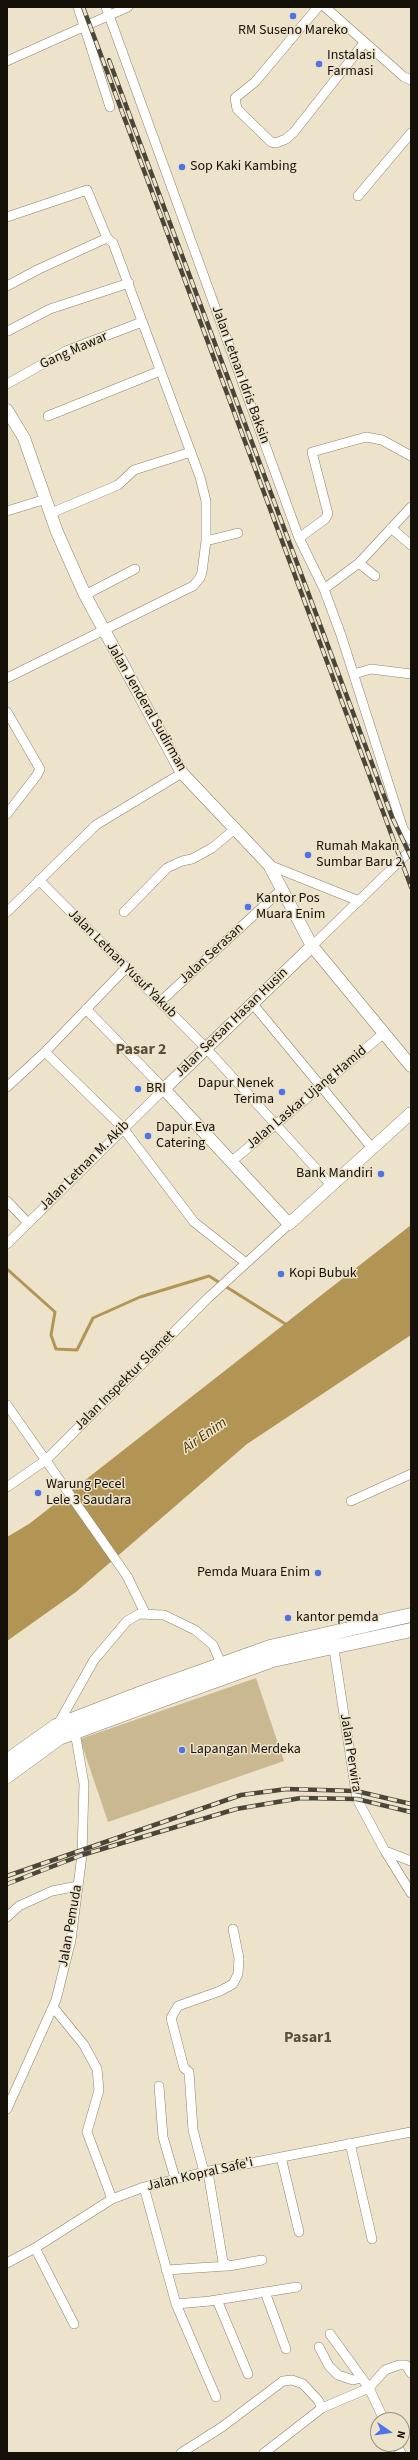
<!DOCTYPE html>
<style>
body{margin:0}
#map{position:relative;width:418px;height:2460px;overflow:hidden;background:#ede3cb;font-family:"Source Sans 3",sans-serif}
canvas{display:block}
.frame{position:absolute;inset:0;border:8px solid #151109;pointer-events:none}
.north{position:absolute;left:370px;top:2412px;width:40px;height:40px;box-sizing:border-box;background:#ede3cb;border:1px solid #978f7d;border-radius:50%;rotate:103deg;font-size:11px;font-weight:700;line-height:16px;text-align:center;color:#151109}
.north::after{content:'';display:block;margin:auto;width:14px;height:18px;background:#4c74e7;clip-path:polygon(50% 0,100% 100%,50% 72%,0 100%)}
</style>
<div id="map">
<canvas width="418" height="2460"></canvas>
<div class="frame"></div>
<div class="north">N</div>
</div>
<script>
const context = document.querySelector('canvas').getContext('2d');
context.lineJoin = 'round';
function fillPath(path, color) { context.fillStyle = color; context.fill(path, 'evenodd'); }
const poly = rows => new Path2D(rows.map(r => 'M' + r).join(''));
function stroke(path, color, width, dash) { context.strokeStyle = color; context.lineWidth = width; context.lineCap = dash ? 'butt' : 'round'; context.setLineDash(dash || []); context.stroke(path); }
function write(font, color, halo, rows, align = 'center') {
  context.font = font + ' "Source Sans 3",sans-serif'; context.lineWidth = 3; context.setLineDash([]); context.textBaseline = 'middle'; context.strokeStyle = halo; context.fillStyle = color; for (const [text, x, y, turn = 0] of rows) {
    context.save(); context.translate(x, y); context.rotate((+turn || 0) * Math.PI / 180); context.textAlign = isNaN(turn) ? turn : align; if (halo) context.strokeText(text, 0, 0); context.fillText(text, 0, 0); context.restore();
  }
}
fillPath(poly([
 [256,1678,284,1761,108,1822,80,1739]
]), '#cab890');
fillPath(poly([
 [411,1225,411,1335,247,1444,76,1592,7,1641,7,1537,29,1524]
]), '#b29554');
stroke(poly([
 [7,1269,55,1312,51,1335,56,1349,77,1350,93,1318,140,1297,209,1276,287,1325]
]), '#b29554', 3);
const minor = poly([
 [78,7,110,107],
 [106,7,299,538,324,589,341,635,403,829,411,840],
 [318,7,255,82,235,98,237,109,271,142,276,143,286,139,294,132,364,43],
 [325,7,404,77,411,80],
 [7,61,128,7],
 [358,196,411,133],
 [7,217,87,190,107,238],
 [7,286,39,269,107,238,113,243,200,477,206,501,206,541,202,572,200,578,193,586,7,678],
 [8,331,50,309,129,283],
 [7,384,66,351,142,322],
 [48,416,160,371],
 [7,511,46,499],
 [51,513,118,485,134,470,191,452],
 [391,528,411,545],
 [299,538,325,519,328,514,312,452,366,437,382,440,411,456],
 [206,541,238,533],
 [359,563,375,576],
 [324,589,359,563,411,507],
 [85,595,135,569],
 [354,674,371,669,411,674],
 [7,712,40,769,37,775,7,814],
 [269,865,359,901],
 [39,880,205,1047,331,1185],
 [7,912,96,825,182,773],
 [124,912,167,868,182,861,192,859,212,848,236,828],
 [312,946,411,850],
 [160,1002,282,889],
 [252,1003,372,1148],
 [45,1052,123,1128,194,1222,246,1263],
 [7,1087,45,1052,126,968],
 [231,1162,384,1033],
 [7,1201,28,1223],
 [7,1244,164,1089,86,1009],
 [7,1405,127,1576,145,1613],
 [7,1487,46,1460,208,1298,289,1224],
 [351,1501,411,1474],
 [333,1643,357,1799,385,1851,411,1893],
 [57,1726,94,1660,127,1621,139,1614,164,1615,195,1630,213,1645,223,1668],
 [385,1851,411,1861],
 [7,1917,19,1906,52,1891,78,1886],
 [53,2007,84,2045,97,2069,99,2090,87,2132,112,2199],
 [159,2086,163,2137,175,2178],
 [7,2109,56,2000,71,1940,82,1855,84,1784,75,1732],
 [350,2143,372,2239],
 [281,2157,299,2232],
 [204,2172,193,2130,189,2072,184,2068,171,2018,178,2006,220,1991,233,1984,238,1974,239,1958,233,1929],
 [208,2172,223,2262,229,2266,262,2260],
 [144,2187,176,2304,216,2397],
 [35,2248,74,2324],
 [7,2263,35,2248,112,2199,144,2187,204,2172,411,2132],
 [166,2270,227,2266],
 [265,2292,286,2349],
 [217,2300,248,2374],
 [176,2304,210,2301,297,2287],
 [330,2334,369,2388,384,2420],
 [319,2347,329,2366,338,2375,353,2380,361,2378],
 [396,2444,401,2453],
 [181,2453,222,2427,283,2381,292,2380,303,2384,318,2400,322,2408,369,2388,385,2370,399,2365,406,2365,411,2373],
 [264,2453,322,2408]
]);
const major = poly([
 [7,410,24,438,57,532,85,595,182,773,269,865,312,946,411,1066],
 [312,946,164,1089,289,1224,411,1113]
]);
const highway = poly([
 [7,1761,56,1726,144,1692,270,1647,411,1615],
 [7,1776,59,1738,170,1697,273,1660,411,1630]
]);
stroke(minor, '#8c836d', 10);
stroke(major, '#8c836d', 13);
stroke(highway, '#8c836d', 15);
stroke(minor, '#fff', 9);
stroke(major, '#fff', 12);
stroke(highway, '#fff', 14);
const rail = poly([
 [83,7,411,887],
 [109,60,392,817,411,857],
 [7,1876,241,1795,287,1789,356,1791,411,1804],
 [7,1884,82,1855,236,1809,301,1798,357,1799,411,1812]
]);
stroke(rail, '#4b463a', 4.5);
stroke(rail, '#ede3cb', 3, [9]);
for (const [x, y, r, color] of [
 [293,16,4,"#4c74e7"],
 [319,64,4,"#4c74e7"],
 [182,167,4,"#4c74e7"],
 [308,855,4,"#4c74e7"],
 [248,907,4,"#4c74e7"],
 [138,1089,4,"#4c74e7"],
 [282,1092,4,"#4c74e7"],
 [148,1136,4,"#4c74e7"],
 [381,1174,4,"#4c74e7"],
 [281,1274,4,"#4c74e7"],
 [38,1493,4,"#4c74e7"],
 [318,1573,4,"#4c74e7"],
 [288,1618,4,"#4c74e7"],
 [182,1750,4,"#4c74e7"]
]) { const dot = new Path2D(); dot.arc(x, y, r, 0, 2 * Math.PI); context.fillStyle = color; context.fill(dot); stroke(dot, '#ede3cb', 1.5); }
write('14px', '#151109', '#ede3cb', [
 ["RM Suseno Mareko",293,31,"center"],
 ["Instalasi",327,56],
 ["Farmasi",327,72],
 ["Sop Kaki Kambing",190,167],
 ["Rumah Makan",316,847],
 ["Sumbar Baru 2",316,863],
 ["Kantor Pos",256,899],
 ["Muara Enim",256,915],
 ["Dapur Nenek",274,1084,"right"],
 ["Terima",274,1100,"right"],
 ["BRI",146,1089],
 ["Dapur Eva",156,1128],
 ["Catering",156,1144],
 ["Bank Mandiri",373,1174,"right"],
 ["Kopi Bubuk",289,1274],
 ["Warung Pecel",46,1485],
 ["Lele 3 Saudara",46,1501],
 ["Pemda Muara Enim",310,1573,"right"],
 ["kantor pemda",296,1618],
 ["Lapangan Merdeka",190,1750]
], 'left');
write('14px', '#151109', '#ede3cb', [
 ["Gang Mawar",74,351,-24],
 ["Jalan Letnan Idris Baksin",240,375,70],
 ["Jalan Jenderal Sudirman",146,707,60],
 ["Jalan Serasan",212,954,-43],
 ["Jalan Letnan Yusuf Yakub",122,964,45],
 ["Jalan Sersan Hasan Husin",232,1023,-44],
 ["Jalan Laskar Ujang Hamid",307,1098,-40],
 ["Jalan Letnan M. Akib",85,1166,-45],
 ["Jalan Inspektur Slamet",125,1381,-45],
 ["Jalan Perwira",350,1753,81],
 ["Jalan Pemuda",71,1926,-80],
 ["Jalan Kopral Safe'i",200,2175,-13]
]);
write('italic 15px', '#4a3600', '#ede3cb', [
 ["Air Enim",205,1436,-35]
]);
write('bold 16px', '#59503c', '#ede3cb', [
 ["Pasar 2",141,1050],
 ["Pasar1",308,2038]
]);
</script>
